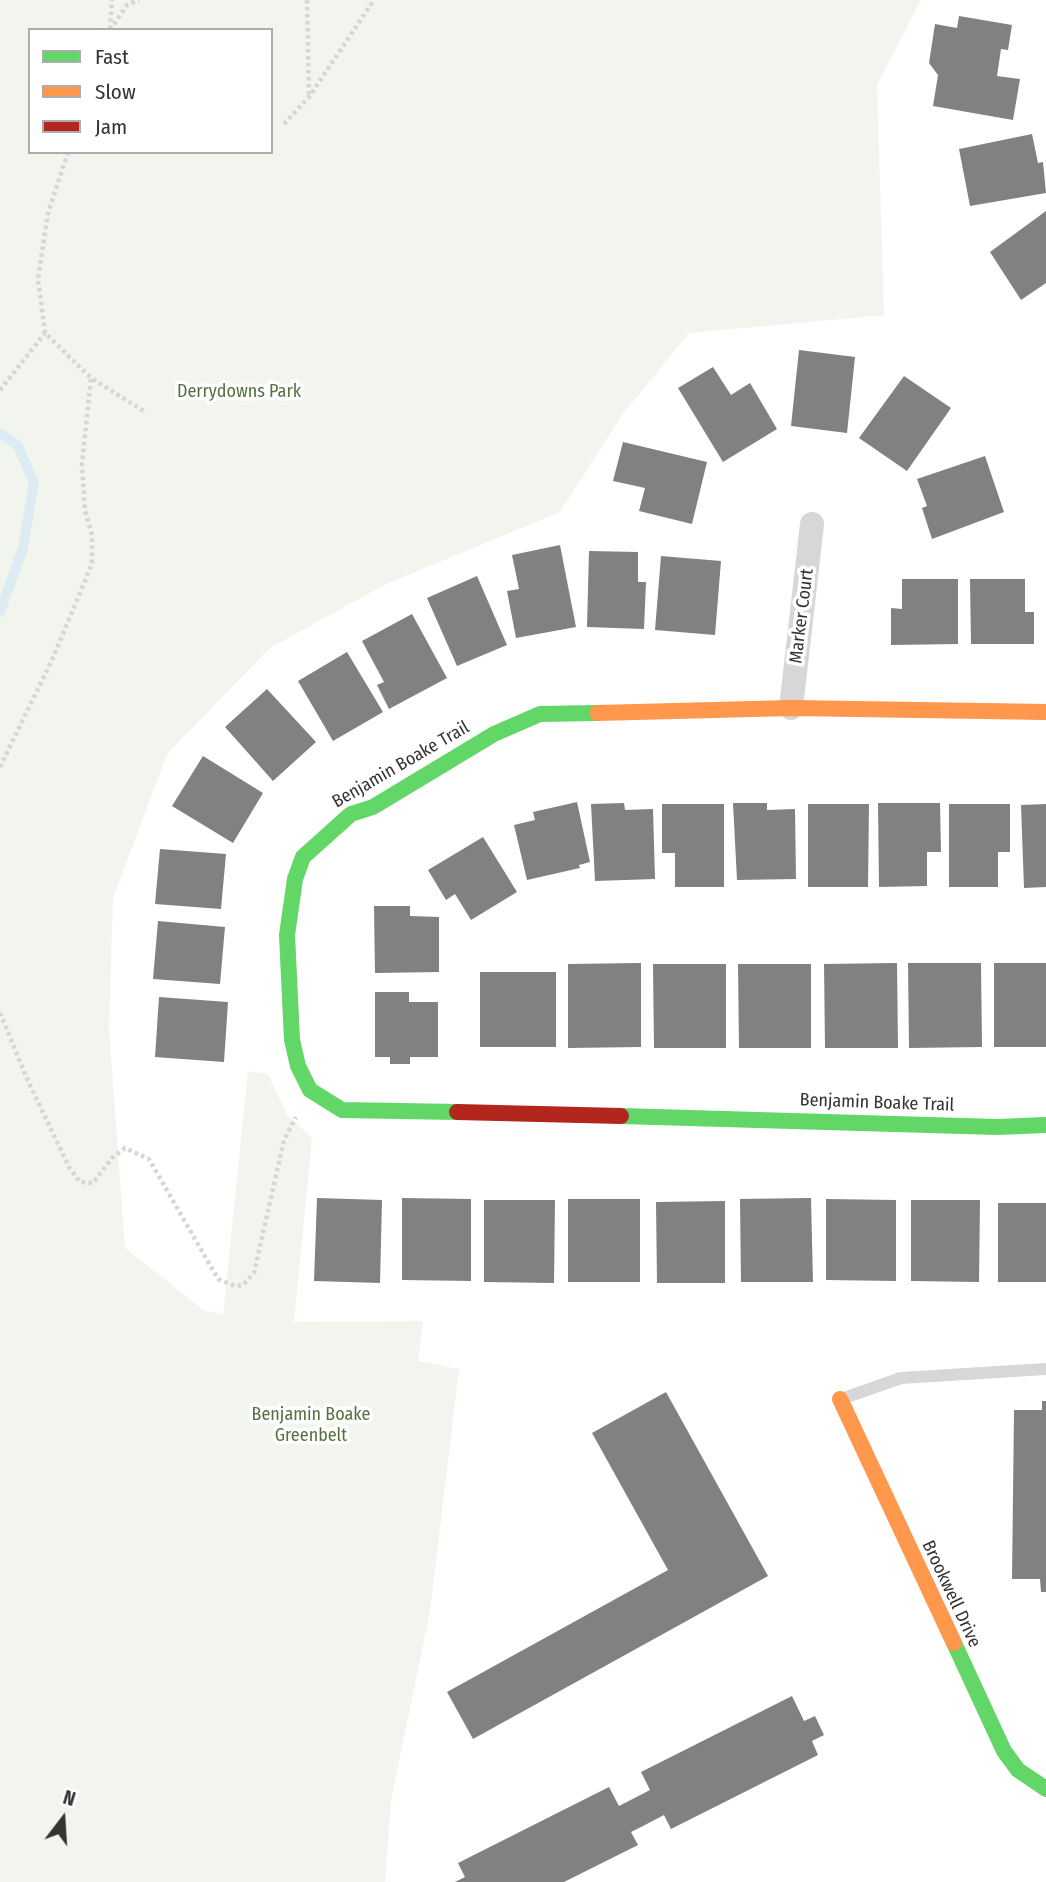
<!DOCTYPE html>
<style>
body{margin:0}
#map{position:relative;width:1046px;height:1882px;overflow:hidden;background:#fff;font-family:"Fira Sans Condensed",sans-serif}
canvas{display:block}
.legend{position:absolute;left:28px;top:28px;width:245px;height:126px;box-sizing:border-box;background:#fff;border:2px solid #adadad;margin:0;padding:9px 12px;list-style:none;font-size:21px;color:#333}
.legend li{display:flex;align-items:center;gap:14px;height:35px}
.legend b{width:35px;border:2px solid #adadad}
.north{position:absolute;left:28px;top:1784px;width:70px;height:70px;-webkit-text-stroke:5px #fff;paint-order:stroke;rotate:17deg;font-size:19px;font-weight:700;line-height:28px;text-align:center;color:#333}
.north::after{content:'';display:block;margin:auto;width:24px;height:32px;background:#333;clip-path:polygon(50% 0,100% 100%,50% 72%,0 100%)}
</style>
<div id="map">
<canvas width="1046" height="1882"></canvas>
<ul class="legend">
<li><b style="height:9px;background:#63d668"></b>Fast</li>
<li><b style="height:9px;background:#ff974d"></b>Slow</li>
<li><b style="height:9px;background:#b3261e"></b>Jam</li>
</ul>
<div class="north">N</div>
</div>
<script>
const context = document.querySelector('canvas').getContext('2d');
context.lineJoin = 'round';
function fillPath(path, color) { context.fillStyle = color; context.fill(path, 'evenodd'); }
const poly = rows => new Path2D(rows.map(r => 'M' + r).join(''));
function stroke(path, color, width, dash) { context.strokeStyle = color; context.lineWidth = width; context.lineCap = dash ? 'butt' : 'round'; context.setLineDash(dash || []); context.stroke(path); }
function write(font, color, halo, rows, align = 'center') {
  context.font = font + ' "Fira Sans Condensed",sans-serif'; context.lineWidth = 7; context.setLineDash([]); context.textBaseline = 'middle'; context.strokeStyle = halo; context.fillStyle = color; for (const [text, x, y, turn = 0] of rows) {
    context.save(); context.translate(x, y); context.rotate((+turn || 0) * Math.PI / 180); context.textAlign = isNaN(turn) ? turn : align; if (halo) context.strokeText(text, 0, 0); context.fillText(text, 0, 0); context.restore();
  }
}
fillPath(poly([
 [0,0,921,0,877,85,884,315,689,333,622,415,560,512,386,584,270,648,167,754,113,898,109,1029,125,1248,203,1310,223,1315,248,1071,268,1074,287,1115,312,1138,294,1322,423,1321,418,1361,459,1369,430,1611,391,1801,385,1882,0,1882],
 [30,30,271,30,271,152,30,152]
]), '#f1f5ed');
stroke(poly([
 [0,433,18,446,34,483,23,548,0,612]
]), '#ddebf3', 10);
fillPath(poly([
 [959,16,1012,25,1008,50,1001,49,997,76,1020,79,1013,120,933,106,938,75,929,63,935,24,957,28],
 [1032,134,1038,163,1043,162,1046,193,970,206,959,149],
 [1046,211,1046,283,1021,300,990,252],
 [799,350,855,357,847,433,791,426],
 [713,367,731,395,750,383,777,429,723,462,678,388],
 [904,376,951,408,907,471,859,438],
 [623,442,707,462,692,524,639,511,645,488,613,481],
 [985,456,1004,512,932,539,922,508,927,506,917,479],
 [560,545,576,627,516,638,507,591,519,589,512,555],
 [589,551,638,552,638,582,646,582,644,629,587,627],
 [661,556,721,561,715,635,655,630],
 [477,576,507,645,457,666,427,598],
 [902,579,958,579,958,644,891,645,891,608,902,609],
 [970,579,1025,579,1025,612,1034,612,1034,644,971,644],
 [412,614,447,678,389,709,377,685,384,682,362,641],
 [347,652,383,712,333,741,298,681],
 [267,689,316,742,273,781,225,727],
 [203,756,263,793,233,843,172,806],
 [577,802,590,862,579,865,580,868,527,880,514,825,535,820,533,812],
 [624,803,625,810,653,809,655,879,595,881,591,804],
 [733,803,767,803,767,810,795,809,796,879,737,880],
 [878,803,940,803,941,852,927,852,927,886,879,887],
 [662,804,724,804,724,887,675,887,675,853,662,853],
 [808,804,869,804,868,887,808,887],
 [949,804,1010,804,1010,852,998,852,998,887,949,887],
 [1046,804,1046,887,1024,888,1021,805],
 [483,837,517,892,471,920,455,894,446,900,428,870],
 [160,849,226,854,221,909,155,904],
 [374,906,410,906,410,916,439,917,439,972,375,973],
 [158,921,225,927,220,984,153,979],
 [641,963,641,1047,568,1048,568,964],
 [897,963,898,1048,825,1048,824,964],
 [908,963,981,963,982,1047,909,1048],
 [994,963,1046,963,1046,1047,994,1047],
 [653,964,726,964,726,1048,654,1048],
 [738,964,811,964,811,1048,739,1048],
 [480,972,556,972,556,1047,480,1047],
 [375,992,409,992,409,1002,438,1002,438,1057,410,1057,410,1064,390,1064,390,1057,375,1057],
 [159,997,228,1002,224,1062,155,1057],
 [317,1198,382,1200,380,1283,314,1281],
 [402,1198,471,1199,471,1281,402,1280],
 [811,1198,813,1282,741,1282,740,1199],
 [568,1199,640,1199,640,1282,568,1282],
 [826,1199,896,1200,896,1281,826,1280],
 [484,1200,555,1200,554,1283,484,1282],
 [911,1200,980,1200,979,1282,911,1281],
 [725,1201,725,1283,657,1283,656,1202],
 [998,1203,1046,1203,1046,1282,998,1282],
 [666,1392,768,1576,473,1739,447,1692,668,1570,592,1433],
 [1042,1401,1046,1401,1046,1592,1041,1592,1040,1579,1012,1579,1014,1410,1042,1410],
 [792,1696,804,1721,815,1716,824,1735,812,1741,818,1755,671,1829,664,1815,643,1826,631,1832,638,1845,564,1882,455,1882,465,1877,458,1863,609,1787,619,1806,650,1790,641,1772]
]), '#818181');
stroke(poly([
 [307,0,309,96],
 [110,29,112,0],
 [110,30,127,5,139,0],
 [284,124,309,97,374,0],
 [68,152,48,213,38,279,45,333,91,378,144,411],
 [0,390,45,333],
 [0,767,52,660,92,564,92,535,85,511,82,464,91,378],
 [0,1013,28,1081,69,1167,80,1182,93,1183,112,1158,125,1148,149,1159,218,1279,235,1286,243,1285,254,1273,284,1140,296,1117]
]), '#d6d6d6', 4.5, [3.5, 3.5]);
stroke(poly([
 [844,1398,901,1378,1046,1369]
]), '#d7d7d7', 12);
stroke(poly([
 [791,708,812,524]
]), '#d7d7d7', 24);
stroke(poly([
 [457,1112,342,1110,310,1090,298,1066,292,1040,287,935,295,879,303,857,351,814,373,807,494,734,540,714,597,713],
 [621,1116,997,1127,1046,1125],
 [954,1643,1004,1751,1018,1770,1046,1789]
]), '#63d668', 16);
stroke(poly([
 [597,713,791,708,1046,712],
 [840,1399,954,1643]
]), '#ff974d', 16);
stroke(poly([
 [457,1112,621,1116]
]), '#b3261e', 16);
write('18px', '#56703f', '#fff', [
 ["Derrydowns Park",239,392],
 ["Benjamin Boake",311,1415],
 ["Greenbelt",311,1436]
]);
write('18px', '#333', '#fff', [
 ["Marker Court",802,616,-83],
 ["Benjamin Boake Trail",401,765,-30],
 ["Benjamin Boake Trail",877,1103,2],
 ["Brookwell Drive",951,1594,65]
]);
</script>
